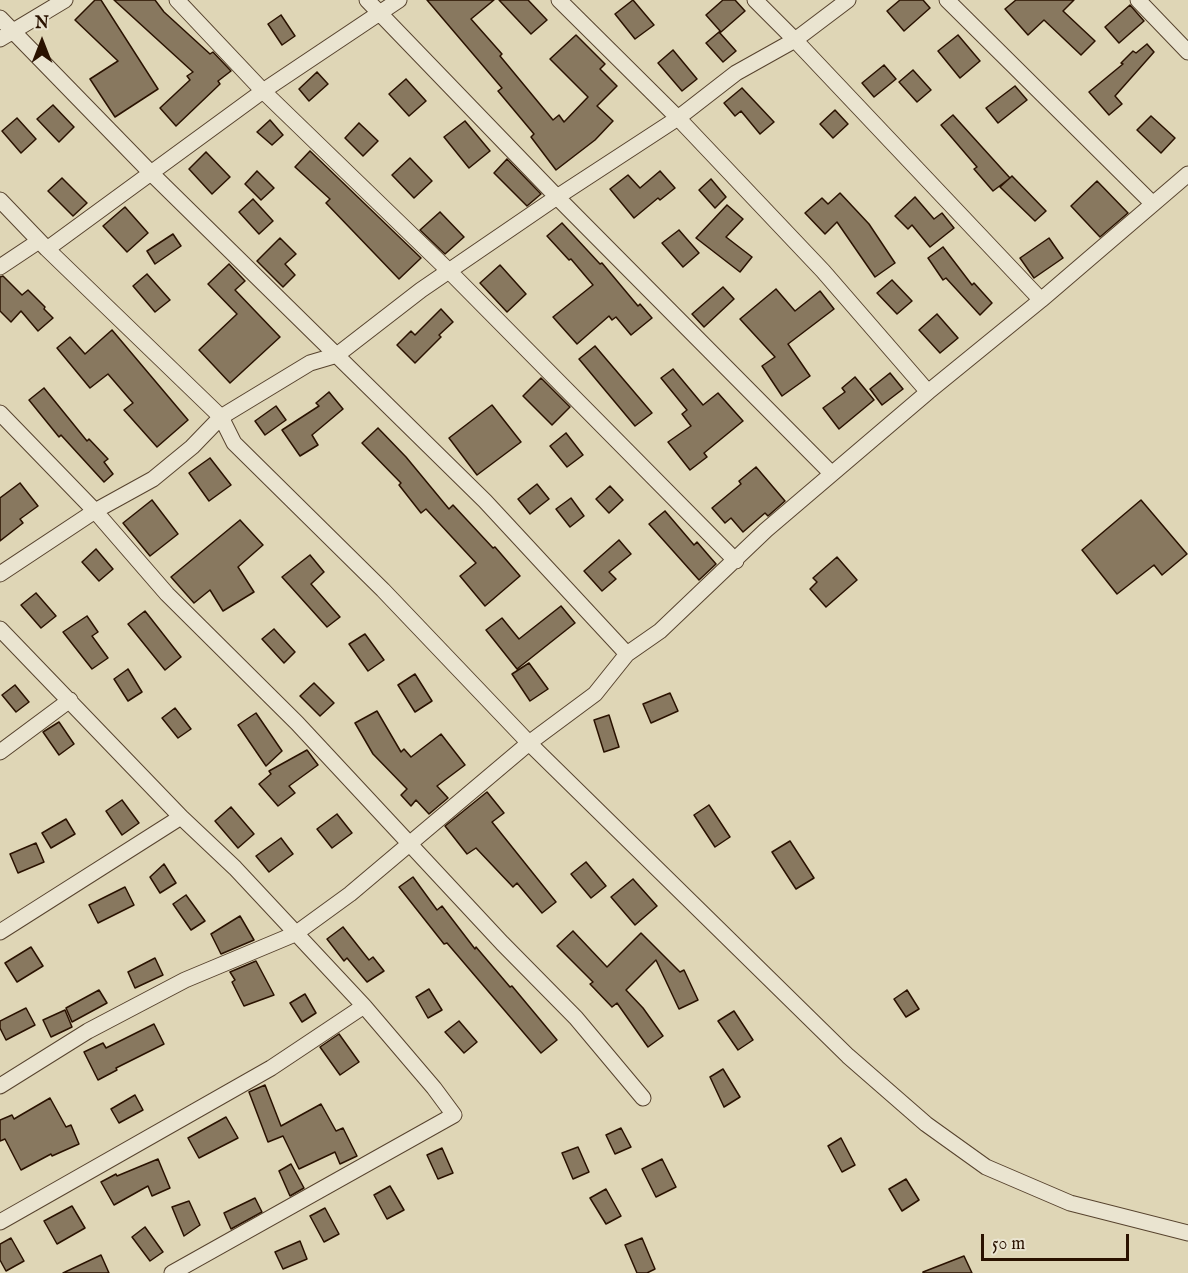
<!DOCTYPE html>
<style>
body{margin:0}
#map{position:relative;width:1188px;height:1273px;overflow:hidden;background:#dfd6b6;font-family:"IM FELL English",serif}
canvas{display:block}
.north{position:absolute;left:12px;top:12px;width:60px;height:60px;-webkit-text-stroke:4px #eae4d0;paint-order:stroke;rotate:0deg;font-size:16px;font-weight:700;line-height:24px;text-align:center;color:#2a1200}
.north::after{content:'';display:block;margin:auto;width:21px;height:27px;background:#2a1200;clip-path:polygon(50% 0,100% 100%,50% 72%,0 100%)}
.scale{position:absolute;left:981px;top:1234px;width:148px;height:27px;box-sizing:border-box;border:3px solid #2a1200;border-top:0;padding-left:8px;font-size:18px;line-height:21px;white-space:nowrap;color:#2a1200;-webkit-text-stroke:4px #eae4d0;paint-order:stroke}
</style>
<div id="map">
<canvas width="1188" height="1273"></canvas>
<div class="north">N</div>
<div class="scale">50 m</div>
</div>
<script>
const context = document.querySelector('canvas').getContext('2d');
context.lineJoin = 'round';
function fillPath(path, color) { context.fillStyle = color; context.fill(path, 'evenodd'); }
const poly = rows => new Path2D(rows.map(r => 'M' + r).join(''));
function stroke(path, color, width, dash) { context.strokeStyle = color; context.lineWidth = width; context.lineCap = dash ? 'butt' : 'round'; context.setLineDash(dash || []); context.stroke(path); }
const building = poly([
 [95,0,101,0,158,89,115,117,90,79,118,61,75,20,95,0],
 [114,0,155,0,164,12,210,54,213,52,231,71,218,81,220,84,176,126,160,108,190,80,187,76,193,72,114,0],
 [427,0,494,0,471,19,502,54,500,56,553,120,559,115,564,122,588,97,550,59,576,35,605,64,600,69,617,86,597,106,613,121,595,140,556,170,531,137,534,134,498,91,502,88,427,0],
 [499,0,528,0,547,20,531,34,499,0],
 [633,0,654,25,635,39,615,14,633,0],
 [723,0,735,0,745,11,721,32,706,15,723,0],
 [900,0,923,0,930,8,904,31,887,11,900,0],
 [1016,0,1074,0,1063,11,1095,41,1081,55,1044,20,1028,35,1005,9,1016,0],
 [1130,5,1144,21,1119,43,1105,27,1130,5],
 [281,15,295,36,282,45,268,24,281,15],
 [719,32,736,51,723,62,706,43,719,32],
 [958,35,980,61,960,78,938,51,958,35],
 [1147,44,1154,52,1115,96,1122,104,1109,115,1089,92,1123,64,1121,63,1133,51,1136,53,1147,44],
 [673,50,697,79,682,91,658,63,673,50],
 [884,65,896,79,874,97,862,83,884,65],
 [913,70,931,90,917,102,899,82,913,70],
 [317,72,328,84,309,101,299,89,317,72],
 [406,79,426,101,409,116,389,94,406,79],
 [1015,86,1027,100,998,123,986,108,1015,86],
 [742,88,774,122,760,134,741,111,735,116,724,103,742,88],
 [53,105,74,127,59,142,37,119,53,105],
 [835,110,848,124,833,138,820,124,835,110],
 [953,115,1010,178,993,191,974,169,977,167,941,125,953,115],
 [1151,116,1175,138,1161,153,1137,130,1151,116],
 [17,118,36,139,21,153,2,131,17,118],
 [270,120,283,135,272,145,257,132,270,120],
 [465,121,490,151,469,168,444,137,465,121],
 [359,123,378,141,363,156,345,138,359,123],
 [310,151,421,258,399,279,326,203,330,199,295,167,310,151],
 [206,152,230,177,212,194,189,169,206,152],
 [410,158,432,181,414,198,392,175,410,158],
 [507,159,541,194,527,206,494,173,507,159],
 [257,171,274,188,261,200,245,184,257,171],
 [660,171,675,188,660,200,658,198,634,218,610,189,628,175,640,188,660,171],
 [1012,176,1046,211,1035,221,1000,187,1012,176],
 [62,178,87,203,73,216,48,191,62,178],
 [711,179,726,197,715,208,699,190,711,179],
 [1097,181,1128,213,1100,237,1071,206,1097,181],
 [840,193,869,224,895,263,875,277,837,222,825,234,805,213,822,198,828,204,840,193],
 [915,197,934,219,942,213,954,228,930,247,912,225,908,229,895,216,915,197],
 [253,199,273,221,259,234,239,212,253,199],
 [727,205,743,219,726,237,752,257,740,272,696,238,727,205],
 [125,207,148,233,127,252,103,226,125,207],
 [440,212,464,237,445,254,420,230,440,212],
 [562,223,600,264,602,263,638,306,640,304,652,318,631,335,616,317,612,320,609,316,577,344,553,317,593,285,571,259,569,260,547,236,562,223],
 [679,230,699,253,683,267,662,243,679,230],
 [173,234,181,246,155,264,147,251,173,234],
 [280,238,296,254,285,264,295,275,283,287,257,261,280,238],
 [1049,238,1063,258,1034,278,1020,258,1049,238],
 [943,247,972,285,974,283,992,303,980,315,946,278,943,280,928,258,943,247],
 [229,264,245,281,235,290,280,337,230,383,199,350,237,314,208,284,229,264],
 [500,265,526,294,507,312,480,283,500,265],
 [147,274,170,300,155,312,133,286,147,274],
 [3,276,22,295,28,290,45,307,44,309,53,318,38,331,21,311,11,322,0,311,0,277,3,276],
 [892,280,912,301,897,314,877,293,892,280],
 [723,287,734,299,704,327,692,314,723,287],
 [776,289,795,311,820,291,834,309,788,344,810,376,782,396,762,366,775,357,740,319,776,289],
 [441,309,453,322,439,335,441,337,415,363,397,345,411,331,415,335,441,309],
 [937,314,958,338,940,353,919,330,937,314],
 [112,330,188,420,157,447,124,410,133,403,108,374,90,388,57,348,70,337,85,354,112,330],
 [595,346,652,413,635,426,579,359,595,346],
 [673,369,703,405,718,393,743,421,704,453,707,457,690,470,668,442,691,426,682,414,687,410,661,378,673,369],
 [890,373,903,389,882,405,870,389,890,373],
 [855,377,874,400,839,429,823,408,845,392,842,388,855,377],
 [541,378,570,407,552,425,523,396,541,378],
 [44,388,87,441,89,439,108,459,104,462,113,474,104,482,61,435,59,437,29,400,44,388],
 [329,392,343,409,312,435,318,445,300,456,282,430,319,406,316,403,329,392],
 [492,405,521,442,477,475,449,438,492,405],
 [276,406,286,420,265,435,255,421,276,406],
 [378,428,406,457,449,509,453,505,493,548,495,547,520,576,485,606,460,576,476,563,426,509,421,513,399,485,401,483,362,443,378,428],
 [566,433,583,455,567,467,550,446,566,433],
 [210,458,231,485,209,501,189,473,210,458],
 [756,467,785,501,768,516,765,513,743,532,731,518,725,523,712,508,741,484,739,481,756,467],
 [20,483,38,506,20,519,23,523,0,541,0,498,20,483],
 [537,484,549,499,530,514,518,499,537,484],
 [610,486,623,500,609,513,596,499,610,486],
 [571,498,584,516,570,527,556,509,571,498],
 [152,500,178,534,150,556,123,523,152,500],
 [1141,500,1187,554,1162,575,1154,565,1117,594,1082,550,1141,500],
 [665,511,694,545,697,542,716,564,699,580,649,524,665,511],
 [240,520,263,545,238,567,254,592,223,611,210,590,194,603,171,577,240,520],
 [619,540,631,554,609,572,616,579,602,591,584,571,619,540],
 [96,549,113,569,99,581,82,562,96,549],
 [310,555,324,572,311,584,340,617,327,627,282,577,310,555],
 [837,557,857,580,826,607,810,589,817,582,813,578,837,557],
 [36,593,56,616,41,628,21,605,36,593],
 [561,606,575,623,517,669,486,630,502,618,519,639,561,606],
 [145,611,181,657,165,670,128,624,145,611],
 [87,616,98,632,92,636,108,658,92,669,63,632,87,616],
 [274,629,295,652,284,663,262,639,274,629],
 [365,634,384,660,368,671,349,644,365,634],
 [529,663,548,689,530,701,512,674,529,663],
 [128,669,142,692,128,701,114,679,128,669],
 [415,674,432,701,415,712,398,685,415,674],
 [314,683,334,703,320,716,300,696,314,683],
 [15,685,29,702,16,712,2,695,15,685],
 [670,693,678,711,651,723,643,704,670,693],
 [175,708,191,729,178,738,162,718,175,708],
 [377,711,401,752,404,749,411,757,441,734,465,765,437,786,448,798,429,814,416,800,411,806,401,795,407,789,373,754,355,723,377,711],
 [256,713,282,751,266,766,238,725,256,713],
 [609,715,619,747,604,752,594,720,609,715],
 [59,722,74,744,59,755,43,732,59,722],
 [307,750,318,765,289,786,295,793,278,806,259,784,271,774,269,771,307,750],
 [487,792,504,813,492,822,556,902,542,913,517,883,513,887,476,848,467,854,445,826,487,792],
 [122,800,139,823,122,835,106,811,122,800],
 [709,805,730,837,715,847,694,815,709,805],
 [231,807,254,834,238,848,215,821,231,807],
 [337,814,352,833,332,848,317,829,337,814],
 [66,819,75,834,51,848,42,833,66,819],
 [281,838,293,854,269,872,256,856,281,838],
 [790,841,814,878,796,889,772,852,790,841],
 [36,843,44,862,18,873,10,854,36,843],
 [586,862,606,886,591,898,571,874,586,862],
 [164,864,176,883,160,893,150,877,164,864],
 [413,877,437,910,442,906,475,949,476,947,510,987,512,986,557,1040,541,1053,447,943,444,944,399,887,413,877],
 [633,879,657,906,635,925,611,897,633,879],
 [125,887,134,905,98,923,89,905,125,887],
 [186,895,205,921,191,930,173,904,186,895],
 [240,916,254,940,221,954,211,934,240,916],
 [343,927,369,960,373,957,384,971,367,982,347,958,344,961,327,939,343,927],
 [573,931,607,967,641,933,680,972,684,970,698,1000,679,1009,656,960,626,990,643,1008,663,1036,648,1047,617,1003,612,1007,590,984,593,982,557,946,573,931],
 [31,947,43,966,17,982,5,963,31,947],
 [155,958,163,975,135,988,128,972,155,958],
 [256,961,274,995,244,1006,232,982,235,980,230,972,256,961],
 [429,989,442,1010,428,1018,416,997,429,989],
 [99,990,107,1003,72,1022,66,1008,99,990],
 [907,990,919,1009,906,1017,894,999,907,990],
 [305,994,316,1013,302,1022,290,1003,305,994],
 [26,1008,35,1025,6,1040,0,1028,0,1021,26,1008],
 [65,1010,72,1027,51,1037,43,1020,65,1010],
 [734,1011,753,1040,738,1050,718,1021,734,1011],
 [459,1021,477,1042,464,1053,445,1032,459,1021],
 [154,1024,164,1044,116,1068,117,1070,98,1080,84,1052,103,1043,106,1048,154,1024],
 [339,1034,359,1062,340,1075,320,1047,339,1034],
 [723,1069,740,1097,724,1107,710,1077,723,1069],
 [265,1085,281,1126,321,1104,336,1131,343,1128,357,1156,340,1164,335,1152,299,1169,283,1136,268,1142,249,1092,265,1085],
 [135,1095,143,1110,119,1123,111,1109,135,1095],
 [50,1098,66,1127,71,1125,79,1144,52,1156,51,1154,21,1170,5,1139,0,1141,0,1120,12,1115,14,1119,50,1098],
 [226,1117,238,1138,199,1158,188,1138,226,1117],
 [621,1128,631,1147,615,1154,606,1135,621,1128],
 [841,1138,855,1165,842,1172,828,1146,841,1138],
 [578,1147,589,1172,573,1179,562,1153,578,1147],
 [442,1148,453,1173,438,1179,427,1155,442,1148],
 [158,1159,170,1188,152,1196,148,1186,114,1205,101,1182,116,1174,117,1176,158,1159],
 [662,1159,676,1187,656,1197,642,1169,662,1159],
 [291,1164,304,1188,290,1196,279,1171,291,1164],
 [906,1179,919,1200,902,1211,889,1189,906,1179],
 [390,1186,404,1210,387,1219,374,1195,390,1186],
 [606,1189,621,1216,606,1224,590,1198,606,1189],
 [255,1198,262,1212,231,1229,224,1213,255,1198],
 [189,1201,200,1225,184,1236,172,1207,189,1201],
 [72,1206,85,1228,57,1244,44,1221,72,1206],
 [325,1208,339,1234,324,1242,310,1216,325,1208],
 [145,1227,163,1252,150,1261,132,1237,145,1227],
 [11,1238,24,1261,6,1271,0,1260,0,1244,11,1238],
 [642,1238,655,1269,647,1273,637,1273,625,1245,642,1238],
 [300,1241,307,1259,283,1269,275,1252,300,1241],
 [101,1255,109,1273,63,1273,101,1255],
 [964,1256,972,1273,923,1273,923,1272,964,1256]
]);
fillPath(building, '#88785f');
stroke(building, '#2a1200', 1.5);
const street = poly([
 [177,0,263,91,449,271,736,561],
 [367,0,557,197,831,473],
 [559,0,678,118,823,271,928,392],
 [755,0,795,40,1041,300],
 [947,0,1153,204],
 [1138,0,1188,52],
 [0,18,152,174,485,501,627,654],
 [0,39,65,0],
 [0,200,47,249,221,417,234,443,383,590,529,743,848,1056,926,1124,986,1167,1070,1203,1188,1233],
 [47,249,263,91,399,0],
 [0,267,39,241],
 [0,413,95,511,167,594,297,723,502,943,576,1018,643,1098],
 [0,574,95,511,153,479,192,447,221,417,310,363,337,355,421,290,557,197,678,118,736,73,795,40,848,0],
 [0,629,181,817,235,868,364,1006,434,1088,454,1115,172,1273],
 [0,752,70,700],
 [0,932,181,817],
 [0,1086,88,1031,185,980,295,934,350,894,529,743,595,694,627,654,660,631,766,530,928,392,1041,300,1188,174],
 [0,1222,271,1068,364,1006]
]);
stroke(street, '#57432e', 17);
stroke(street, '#eae4d0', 15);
</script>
